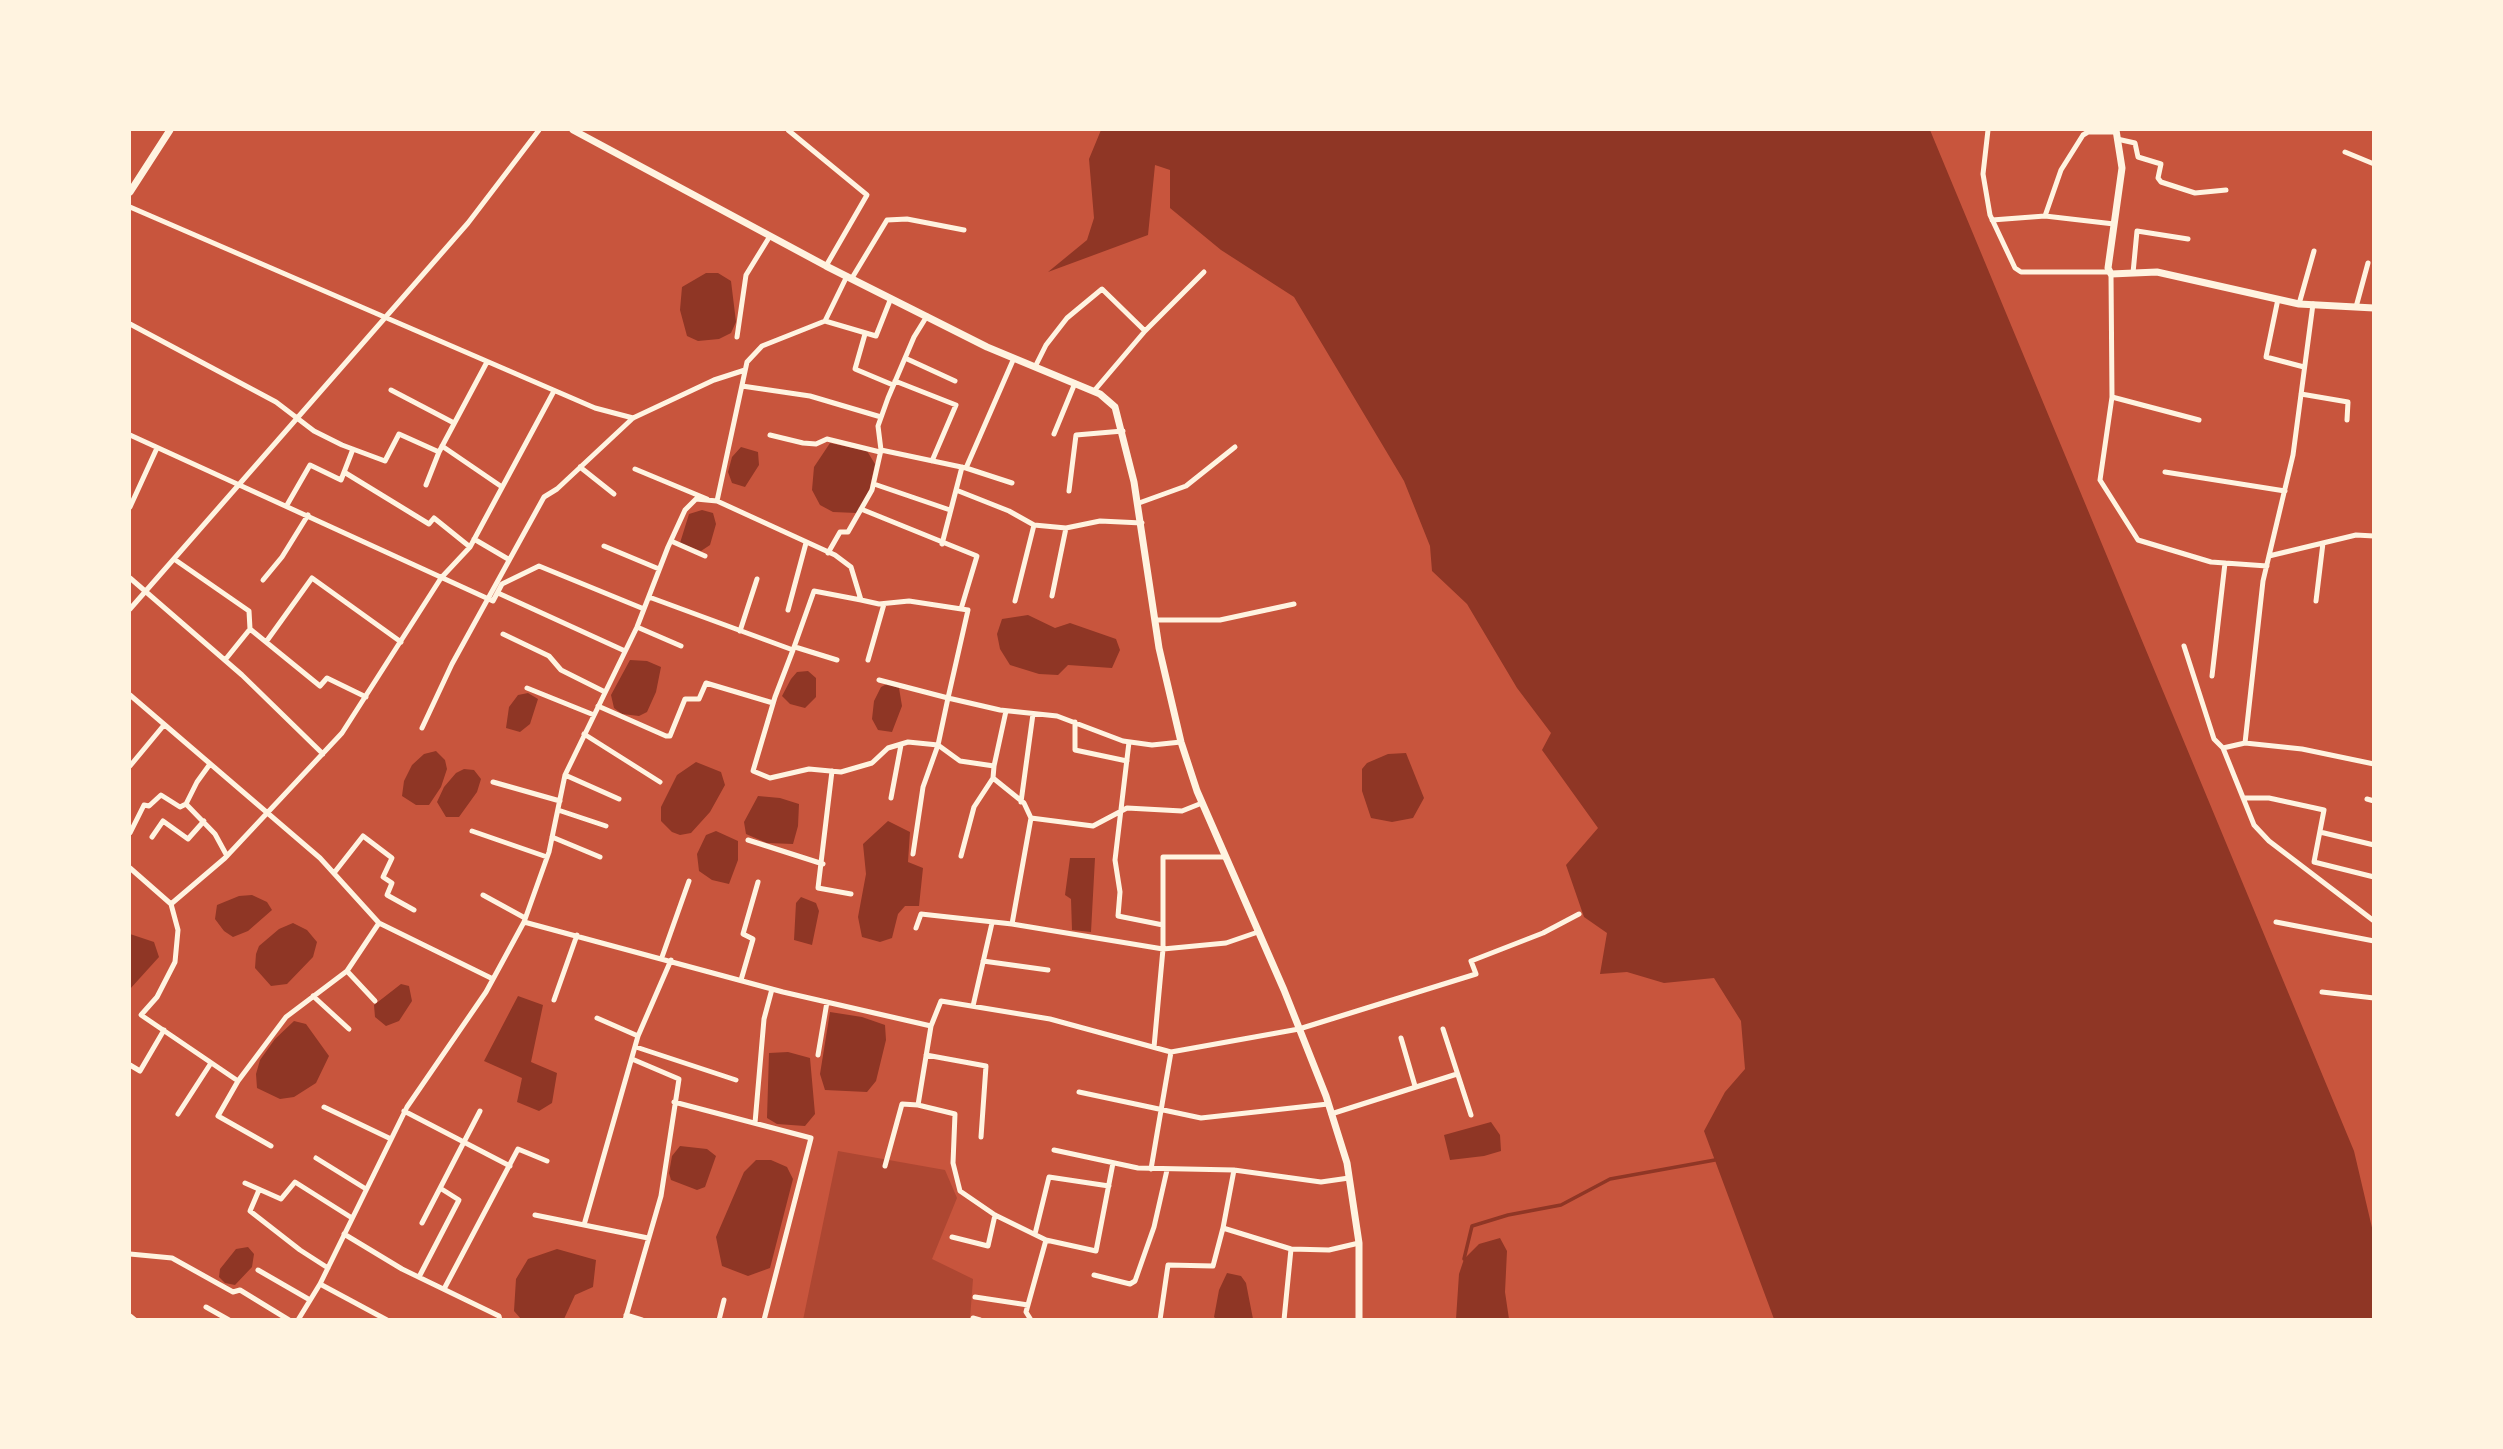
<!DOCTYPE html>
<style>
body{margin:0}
#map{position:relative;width:2503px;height:1449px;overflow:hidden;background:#c8553d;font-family:Inter,sans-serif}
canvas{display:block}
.frame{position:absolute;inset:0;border:131px solid #fff3e0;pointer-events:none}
</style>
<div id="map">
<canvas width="2503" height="1449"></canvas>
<div class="frame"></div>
</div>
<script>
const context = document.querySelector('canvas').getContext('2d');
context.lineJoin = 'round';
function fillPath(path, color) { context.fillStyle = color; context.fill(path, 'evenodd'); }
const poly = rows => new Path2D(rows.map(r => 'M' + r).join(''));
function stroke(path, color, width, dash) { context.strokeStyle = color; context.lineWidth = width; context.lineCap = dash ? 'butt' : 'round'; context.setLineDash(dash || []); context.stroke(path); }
fillPath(poly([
 [838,1151,945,1170,957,1198,932,1259,973,1279,970,1319,803,1320]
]), '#ae4732');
fillPath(poly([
 [1101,130,1930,130,2354,1151,2373,1232,2373,1319,1774,1319,1704,1131,1725,1092,1745,1069,1741,1021,1714,978,1664,983,1627,972,1600,974,1607,933,1584,917,1566,865,1598,828,1542,750,1551,733,1517,688,1467,604,1432,571,1430,546,1404,481,1294,297,1221,250,1170,208,1170,170,1155,165,1148,235,1048,272,1087,240,1094,218,1089,159],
 [718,273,731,281,736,322,731,333,719,339,698,341,687,336,680,310,682,287,706,273],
 [830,443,867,451,875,464,869,491,857,513,833,512,820,505,812,490,814,467],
 [741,447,758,452,759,465,745,487,732,483,728,472,732,457],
 [702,510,713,513,716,524,710,545,701,551,680,543,689,514],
 [1028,615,1055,628,1070,623,1116,639,1120,650,1112,668,1068,665,1058,675,1039,674,1010,665,1000,649,997,634,1002,619],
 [630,660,647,661,661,667,656,692,647,712,639,716,622,714,614,708,611,695],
 [808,671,816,678,816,697,805,708,790,704,782,696,791,679,797,672],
 [887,684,899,688,902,706,892,732,878,730,872,719,874,701,881,687],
 [528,693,538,699,530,724,520,732,506,728,509,707,518,695],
 [436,751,445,760,447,769,441,787,429,805,416,805,402,796,404,781,412,765,424,754],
 [1406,753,1424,798,1413,818,1392,822,1371,818,1362,791,1362,769,1367,763,1388,754],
 [696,762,721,772,725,785,710,812,691,833,680,835,672,832,661,821,661,807,677,775],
 [464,769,474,770,481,779,477,792,459,817,446,817,437,802,444,787,456,773],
 [758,796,780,798,799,804,798,826,793,844,767,843,746,834,744,822],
 [888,821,910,832,908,862,923,868,919,906,905,906,898,914,892,938,880,942,862,937,858,917,866,874,863,844],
 [716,831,738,841,738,860,729,884,712,880,699,871,697,854,706,835],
 [1070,858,1095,858,1091,932,1072,930,1071,899,1065,895],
 [252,895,267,902,272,910,248,931,233,937,224,931,215,919,217,905,239,896],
 [801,897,816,903,819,911,812,945,794,940,796,903],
 [293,923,307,930,317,942,313,957,287,984,271,986,255,968,256,954,259,946,279,929],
 [130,934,154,942,159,957,130,989],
 [401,984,409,986,412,1001,399,1021,386,1026,375,1017,374,1005],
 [518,996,543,1005,531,1062,557,1073,552,1103,539,1111,517,1102,522,1078,484,1061],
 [830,1012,862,1017,885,1025,886,1040,876,1081,867,1092,825,1090,820,1074],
 [294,1021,306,1024,329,1056,316,1083,294,1097,280,1099,257,1088,256,1074,260,1060,275,1039],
 [788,1052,810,1058,815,1114,805,1126,777,1124,767,1118,769,1053],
 [1491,1122,1500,1135,1501,1151,1484,1156,1450,1160,1444,1135],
 [680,1146,707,1149,716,1156,705,1187,697,1190,671,1180,669,1173,672,1156],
 [756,1160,771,1160,787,1167,793,1179,770,1268,748,1276,722,1266,716,1237,744,1172],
 [1500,1238,1507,1251,1505,1292,1509,1319,1456,1319,1459,1274,1464,1259,1479,1244],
 [248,1247,254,1254,252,1267,235,1285,225,1283,219,1277,220,1269,236,1249],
 [557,1249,596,1260,593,1287,575,1295,564,1319,521,1319,514,1311,516,1279,528,1259],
 [1227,1273,1241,1276,1246,1283,1253,1319,1216,1319,1214,1317,1219,1290]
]), '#8f3625');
stroke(poly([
 [1464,1259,1472,1226,1508,1215,1561,1205,1610,1179,1715,1160]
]), '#8f3625', 3.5);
stroke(poly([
 [788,130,867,195,826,266],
 [1988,130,1983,174,1990,215,2015,268,2021,272,2109,272],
 [2117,139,2135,143,2138,157,2161,164,2158,178,2161,182,2195,193,2226,190],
 [2345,152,2374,164],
 [130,207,595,408,633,418],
 [2045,216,2061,170,2083,135,2088,132,2116,132],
 [1992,220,2045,216,2114,224],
 [2133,273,2137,231,2188,239],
 [2111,274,2112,397,2100,480,2138,540,2211,562,2267,566],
 [852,278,887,220,907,219,964,230],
 [2278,299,2266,357,2304,367],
 [2299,304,2314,251],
 [2356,307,2368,263],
 [825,321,876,336,891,298],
 [130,324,276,402,314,431,342,445,385,461,399,434,439,452],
 [865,334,855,369,893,385],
 [737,337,746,275,770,236],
 [905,358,955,381],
 [1035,367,1046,345,1067,318,1102,289,1145,331],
 [895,381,956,405,932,461],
 [742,386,810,396,881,417],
 [391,390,454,423],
 [1094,391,1145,331,1204,272],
 [2301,394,2348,402,2347,420],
 [2112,397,2199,420],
 [1054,434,1075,383],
 [130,435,493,601,502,584,539,566,644,609],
 [770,435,803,443,816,444,827,439,880,452],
 [442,446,502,487],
 [881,450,878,426,888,398,914,337,927,316],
 [580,467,614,494],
 [966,468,1012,483],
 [635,469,707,499],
 [344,472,429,524,434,518,470,547],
 [2165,472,2285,491],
 [874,484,950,510],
 [426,485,439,452,487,362],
 [956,490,1009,511,1034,525,1066,528,1100,521,1142,523],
 [1069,491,1076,435,1123,431],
 [717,501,835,555,851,567,861,600,879,604,909,601,968,610,948,698,1000,710,1057,716,1123,741,1152,745,1181,742],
 [1139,503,1186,486,1235,447],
 [287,505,310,465,341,480,353,449],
 [130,507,157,448],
 [861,509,977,556,961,609],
 [474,539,508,559],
 [671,541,705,556],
 [942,544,962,467],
 [604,546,659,569],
 [828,553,840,532,848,532,872,490,881,450,966,468,1014,358],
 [2269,556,2356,535,2374,536],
 [174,559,249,611,250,629],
 [130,578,242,675,323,754],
 [263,580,282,557,308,515],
 [498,593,625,651],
 [1052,596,1066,528],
 [649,597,793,650,775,697,753,771,770,778,809,769,841,772,872,763,888,748,908,742,938,745,960,761,994,766,993,778,1024,803,1031,818,1093,826,1127,808,1182,811,1202,803],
 [1015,601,1034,525],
 [2316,601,2323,543],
 [130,609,468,223,539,130],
 [788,610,806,543],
 [1156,620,1220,620,1294,604],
 [637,627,681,646],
 [740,631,757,579],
 [503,634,549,656,561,670,605,692],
 [266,642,312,578,401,642],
 [2184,646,2214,739,2223,748],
 [795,647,837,660],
 [793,650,814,591,861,600],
 [225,660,250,629,320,686,327,678,366,697],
 [868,660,884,604],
 [2212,676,2225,563],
 [879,680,948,698,938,745,923,787,913,854],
 [527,688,594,715],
 [130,695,320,858,379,923,493,979],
 [598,706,666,736,670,736,685,699,699,699,706,683,773,703],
 [1075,722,1075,750,1127,761],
 [422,728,452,664,544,497,557,489,633,418,714,380,745,370],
 [584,734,660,782],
 [1129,742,1115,860,1120,892,1118,916,1163,925],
 [2245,743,2263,581,2293,455,2313,304],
 [2374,764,2302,749,2245,743,2223,748,2254,825,2269,841,2374,921],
 [130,766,164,725],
 [994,766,1006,711],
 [832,771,818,888,851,894],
 [565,775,619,799],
 [493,782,560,801],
 [891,798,901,745],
 [2244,798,2269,798,2324,810,2314,862,2374,877],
 [2367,799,2374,801],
 [1021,802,1033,714],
 [186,804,197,782,210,764],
 [558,810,606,826],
 [472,831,547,857],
 [2320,832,2374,845],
 [130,833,144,805,149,806,161,795,180,807,186,804,215,834,227,856],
 [152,837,163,821,188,839,204,821],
 [552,837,600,857],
 [748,840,823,864],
 [961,856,974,807,993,778],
 [130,868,171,904,178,930,175,962,157,997,141,1015,238,1081,286,1017,347,971,379,923],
 [334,873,363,836,392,858,383,877,392,883,387,895,414,910],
 [483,895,525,918],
 [171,904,225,858,342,733,441,578,470,547,554,391],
 [524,922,783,992,931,1026],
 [2276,922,2374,941],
 [1012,924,1031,818],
 [916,928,921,914,1012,924,1163,949,1226,943,1258,932],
 [662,957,689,881],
 [983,961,1048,970],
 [347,971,375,1001],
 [741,980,753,939,743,934,758,882],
 [2322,992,2374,998],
 [313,996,349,1029],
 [554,1000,577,935],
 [973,1006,992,923],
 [597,1018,638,1036],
 [1443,1029,1471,1115],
 [1401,1038,1415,1086],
 [636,1047,736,1080],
 [1154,1047,1163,949,1163,857,1226,857],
 [818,1055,827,1002],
 [926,1055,986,1066,981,1137],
 [130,1065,140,1071,164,1030],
 [238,1081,218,1116,271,1146],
 [1079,1092,1201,1118,1328,1104],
 [674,1102,811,1138,764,1320],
 [324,1107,391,1139],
 [404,1111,510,1166],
 [178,1114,211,1063],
 [1331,1114,1457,1074],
 [755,1123,764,1019,772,989],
 [1054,1150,1138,1168,1234,1170,1321,1182,1349,1178],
 [316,1158,366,1189],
 [885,1166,902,1104,918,1105],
 [1151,1169,1171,1052],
 [1234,1170,1223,1228,1291,1249,1329,1250,1359,1243],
 [245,1183,281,1199,295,1182,352,1218],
 [259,1190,250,1211,300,1250,328,1268],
 [535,1215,648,1238],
 [422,1223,480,1111],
 [584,1225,638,1036,671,960],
 [344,1234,402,1269,499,1316,500,1320],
 [1035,1234,1049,1177,1109,1186],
 [952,1237,988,1246,995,1215],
 [1046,1240,1096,1251,1113,1163],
 [130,1254,172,1258,233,1292,240,1290,289,1320],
 [258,1270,310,1300],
 [1094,1275,1130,1284,1135,1281,1154,1227,1167,1170],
 [419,1277,459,1200,440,1188],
 [320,1284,387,1320],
 [444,1289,518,1149,547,1161],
 [975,1297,1028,1305],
 [206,1307,229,1320],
 [626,1315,642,1320],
 [130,1316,135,1320],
 [973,1318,980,1320],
 [298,1320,320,1284,407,1107,486,992,524,922,549,852,565,775,637,627,668,547,685,510,696,499,717,501,747,362,762,346,825,321,847,276],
 [625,1320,661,1196,679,1079,632,1059],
 [719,1320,724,1300],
 [1031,1320,1026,1312,1046,1240,995,1215,960,1191,953,1163,955,1114,918,1105,931,1026,941,1001,1050,1019,1171,1052,1299,1029,1476,974,1471,961,1543,933,1579,914],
 [1160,1320,1168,1265,1213,1266,1223,1228],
 [1284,1320,1291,1249]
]), '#fff3e0', 5);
stroke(poly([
 [573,130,826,266,987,347,1100,394,1115,407,1134,482,1159,648,1181,742,1197,791,1284,990,1326,1096,1347,1163,1359,1243,1359,1320],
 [2116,130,2122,168,2108,268,2111,274,2157,272,2299,304,2374,308],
 [130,192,170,130]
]), '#fff3e0', 7);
</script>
